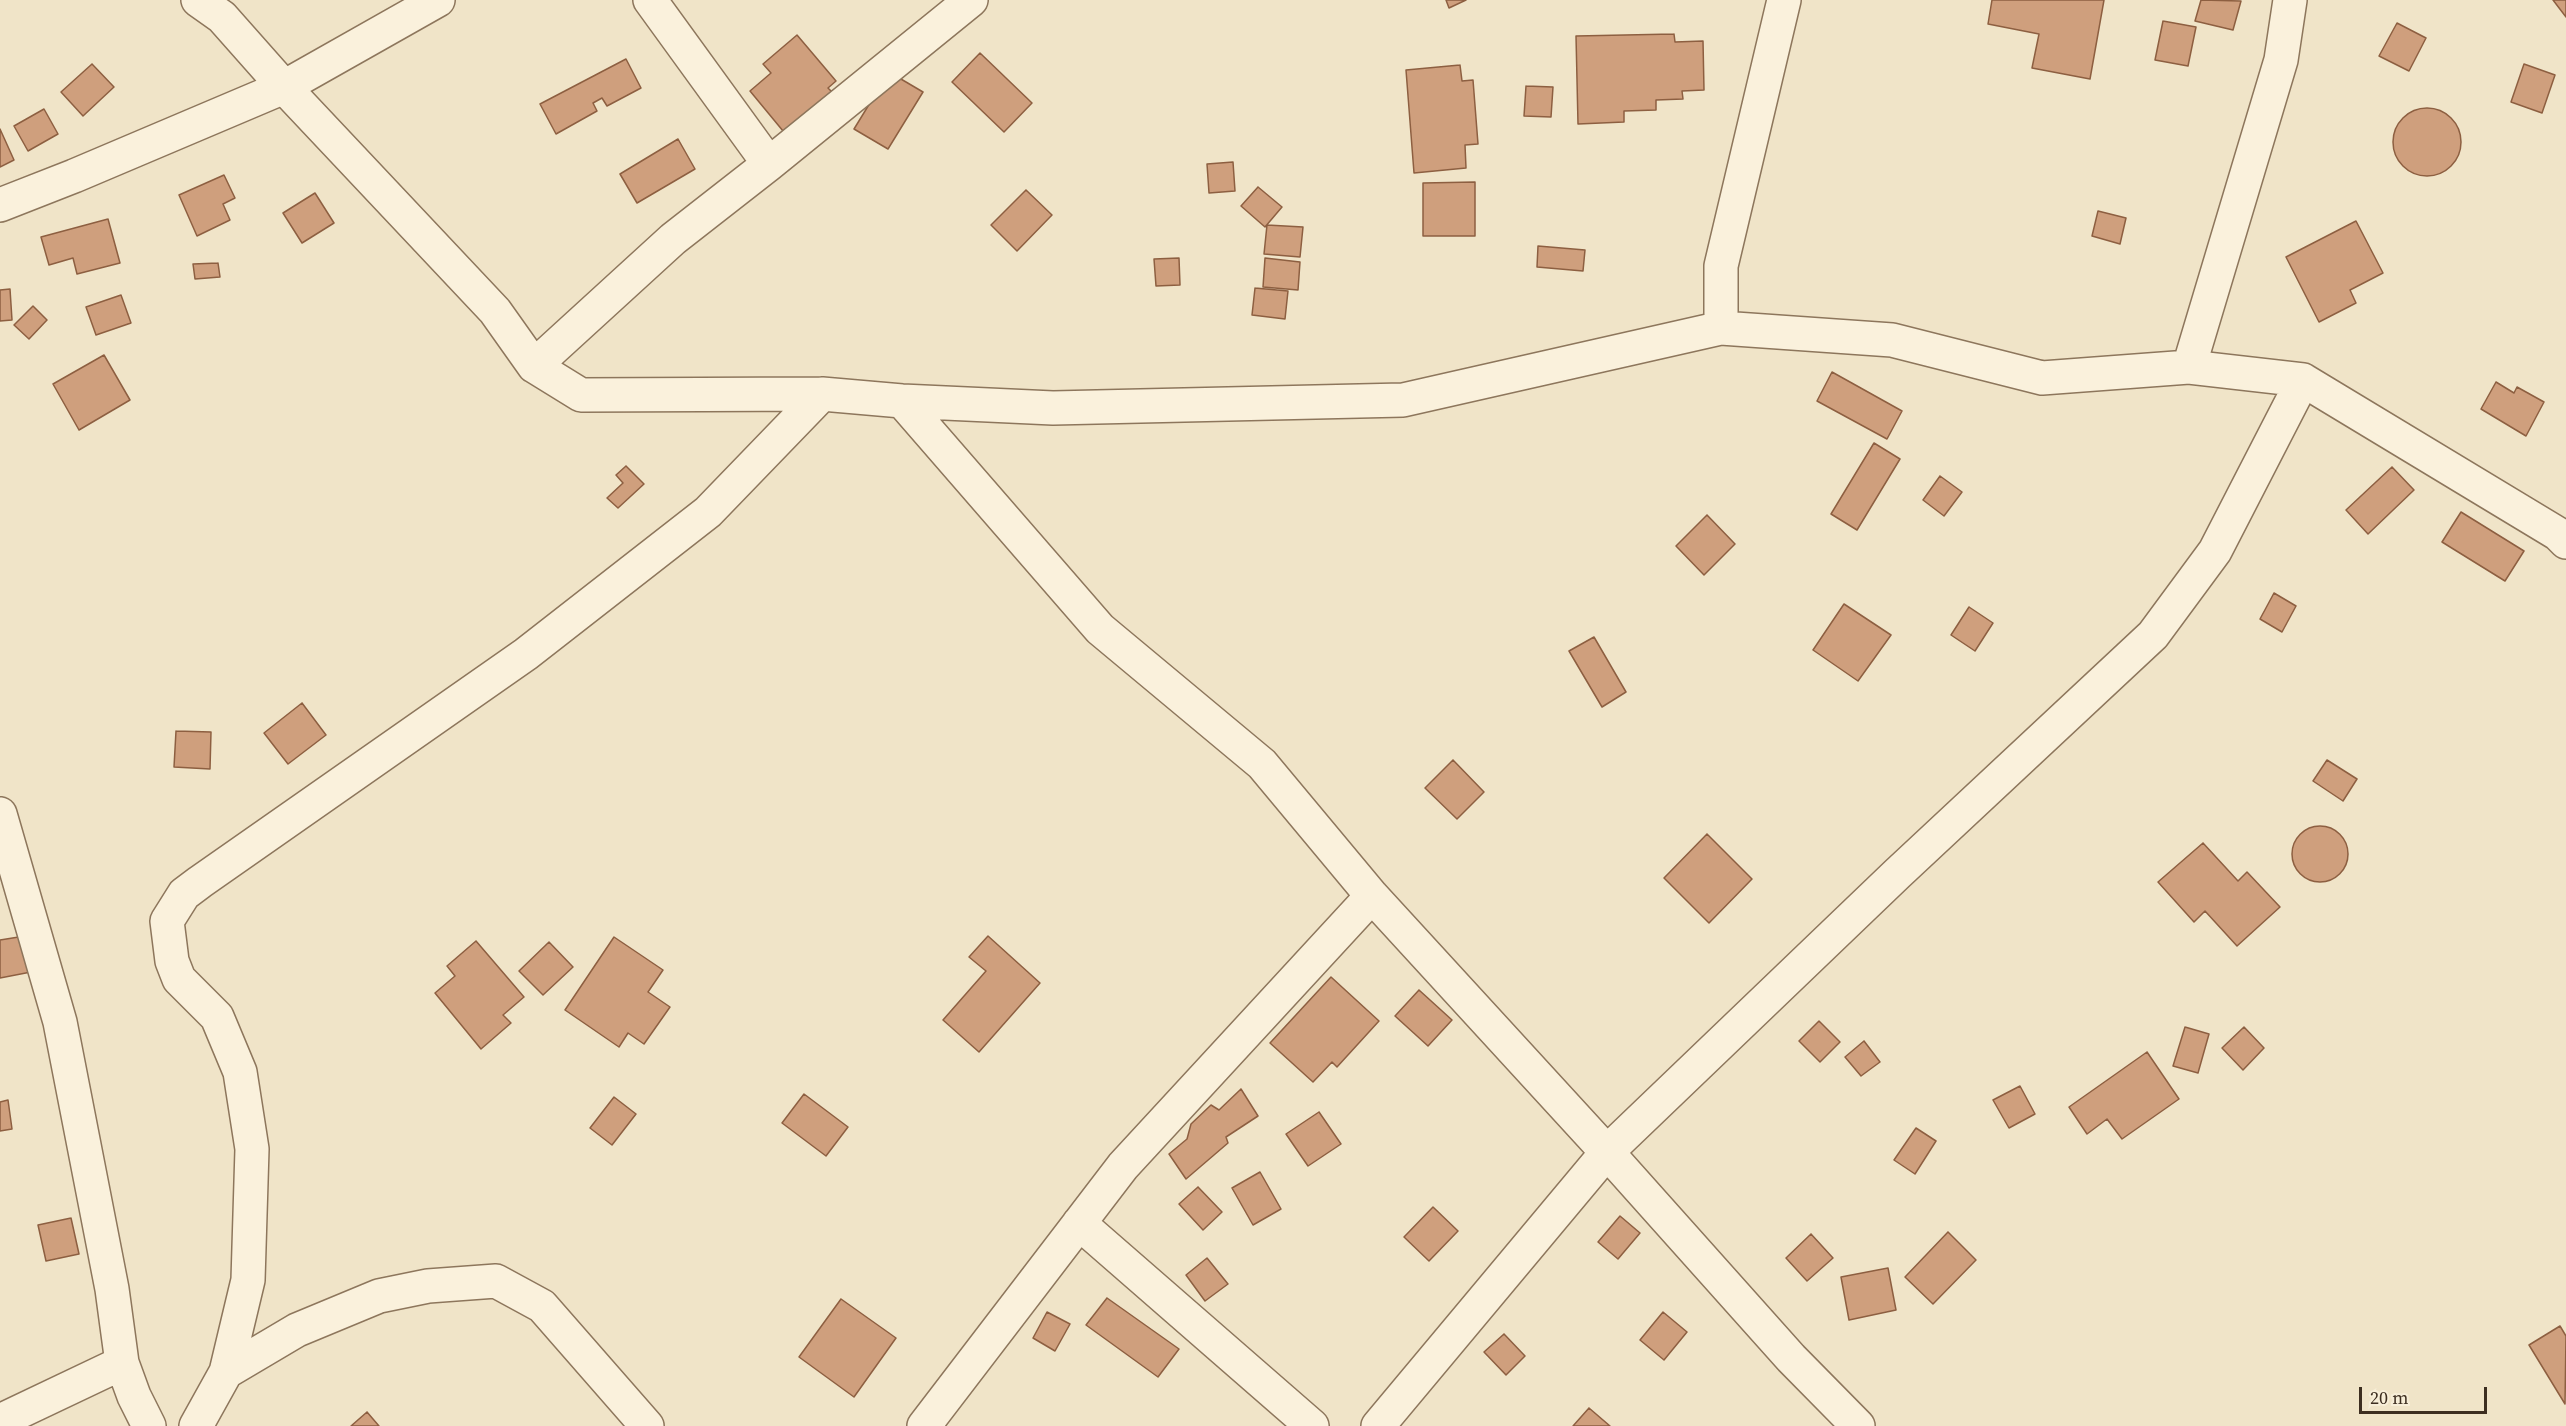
<!DOCTYPE html>
<style>
body{margin:0}
#map{position:relative;width:2566px;height:1426px;overflow:hidden;background:#f0e4c8;font-family:"Source Serif 4",serif}
canvas{display:block}
.scale{position:absolute;left:2359px;top:1387px;width:128px;height:27px;box-sizing:border-box;border:3px solid #3d2e20;border-top:0;padding-left:8px;font-size:18px;line-height:21px;white-space:nowrap;color:#3d2e20;-webkit-text-stroke:4px #f7eed8;paint-order:stroke}
</style>
<div id="map">
<canvas width="2566" height="1426"></canvas>
<div class="scale">20 m</div>
</div>
<script>
const context = document.querySelector('canvas').getContext('2d');
context.lineJoin = 'round';
function fillPath(path, color) { context.fillStyle = color; context.fill(path, 'evenodd'); }
const poly = rows => new Path2D(rows.map(r => 'M' + r).join(''));
function stroke(path, color, width, dash) { context.strokeStyle = color; context.lineWidth = width; context.lineCap = dash ? 'butt' : 'round'; context.setLineDash(dash || []); context.stroke(path); }
const building = poly([
 [1446,0,1466,0,1449,8,1446,0],
 [1992,0,2104,0,2090,79,2032,68,2039,34,1988,24,1992,0],
 [2201,0,2241,1,2233,30,2195,21,2201,0],
 [2553,0,2566,0,2566,17,2553,0],
 [2163,21,2196,27,2188,66,2155,60,2163,21],
 [2397,23,2426,38,2409,71,2379,56,2397,23],
 [1674,34,1675,42,1703,41,1704,90,1682,91,1683,99,1656,100,1656,110,1624,111,1624,122,1578,124,1576,36,1674,34],
 [797,35,836,81,828,88,836,96,788,137,750,91,771,73,763,64,797,35],
 [980,53,1032,103,1004,132,952,82,980,53],
 [626,59,641,88,607,106,602,98,593,103,597,111,556,134,540,104,626,59],
 [92,64,114,87,83,116,61,92,92,64],
 [2524,64,2555,75,2542,113,2511,102,2524,64],
 [1460,65,1462,81,1473,80,1478,144,1465,145,1466,168,1414,173,1406,70,1460,65],
 [889,72,923,92,888,149,854,129,889,72],
 [1526,86,1553,87,1551,117,1524,116,1526,86],
 '2393 142a34 34 0 1 1 68 0a34 34 0 1 1-68 0Z',
 [44,109,58,134,28,151,14,126,44,109],
 [0,129,14,160,0,167,0,129],
 [678,139,695,169,637,203,620,174,678,139],
 [1233,162,1235,191,1209,193,1207,164,1233,162],
 [224,175,235,198,223,204,230,220,197,236,179,195,224,175],
 [1475,182,1475,236,1423,236,1423,183,1475,182],
 [1258,187,1282,207,1265,227,1241,206,1258,187],
 [1026,190,1052,215,1017,251,991,225,1026,190],
 [315,193,334,223,302,243,283,213,315,193],
 [2098,211,2126,218,2120,244,2092,236,2098,211],
 [108,219,120,263,77,274,73,258,49,265,41,237,108,219],
 [2356,221,2383,273,2350,290,2356,303,2319,322,2286,257,2356,221],
 [1267,225,1303,227,1300,257,1264,254,1267,225],
 [1538,246,1585,250,1583,271,1537,267,1538,246],
 [1179,258,1180,285,1156,286,1154,259,1179,258],
 [1265,258,1300,262,1298,290,1263,287,1265,258],
 [218,263,220,277,195,279,193,264,218,263],
 [1255,288,1288,291,1285,319,1252,315,1255,288],
 [10,289,12,320,0,321,0,290,10,289],
 [121,295,131,323,96,335,86,307,121,295],
 [33,306,47,320,29,339,14,325,33,306],
 [104,355,130,400,79,430,53,384,104,355],
 [1832,372,1902,411,1887,439,1817,401,1832,372],
 [2496,382,2514,393,2517,387,2544,402,2526,436,2481,409,2496,382],
 [1874,443,1900,459,1857,530,1831,514,1874,443],
 [626,466,644,484,618,508,607,498,623,483,616,475,626,466],
 [2392,467,2414,490,2368,534,2346,510,2392,467],
 [1940,476,1962,492,1944,516,1923,500,1940,476],
 [2461,512,2524,551,2505,581,2442,542,2461,512],
 [1707,515,1735,544,1704,575,1676,546,1707,515],
 [2274,593,2296,606,2282,632,2260,619,2274,593],
 [1844,604,1891,635,1858,681,1813,650,1844,604],
 [1969,607,1993,623,1975,651,1951,635,1969,607],
 [1594,637,1626,692,1602,707,1569,651,1594,637],
 [302,703,326,735,288,764,264,733,302,703],
 [176,731,211,732,210,769,174,767,176,731],
 [1453,760,1484,792,1457,819,1425,788,1453,760],
 [2327,760,2357,779,2343,801,2313,781,2327,760],
 '2292 854a28 28 0 1 1 56 0a28 28 0 1 1-56 0Z',
 [1707,834,1752,879,1709,923,1664,878,1707,834],
 [2203,843,2238,881,2247,872,2280,907,2237,946,2205,911,2194,922,2158,882,2203,843],
 [25,936,31,972,0,978,0,940,25,936],
 [988,936,1040,983,979,1052,943,1020,986,971,969,957,988,936],
 [614,937,663,970,648,992,670,1007,644,1044,628,1033,619,1047,565,1010,614,937],
 [476,941,524,997,503,1015,511,1023,481,1049,435,993,455,976,447,966,476,941],
 [549,942,573,967,543,995,519,971,549,942],
 [1331,977,1379,1021,1337,1067,1332,1062,1313,1082,1270,1043,1331,977],
 [1419,990,1452,1020,1428,1046,1395,1016,1419,990],
 [1819,1021,1840,1042,1820,1062,1799,1041,1819,1021],
 [2185,1027,2209,1034,2198,1073,2173,1066,2185,1027],
 [2244,1027,2264,1048,2243,1070,2222,1048,2244,1027],
 [1864,1041,1880,1062,1861,1076,1845,1057,1864,1041],
 [2147,1052,2179,1099,2122,1139,2107,1119,2087,1134,2069,1107,2147,1052],
 [2020,1086,2035,1114,2009,1128,1993,1100,2020,1086],
 [1241,1089,1258,1116,1226,1137,1228,1143,1186,1179,1169,1154,1187,1139,1191,1124,1211,1105,1219,1110,1241,1089],
 [804,1094,848,1127,826,1156,782,1123,804,1094],
 [614,1097,636,1114,612,1145,590,1128,614,1097],
 [8,1100,12,1129,0,1131,0,1102,8,1100],
 [1319,1112,1341,1144,1308,1166,1286,1134,1319,1112],
 [1916,1128,1936,1141,1915,1174,1894,1160,1916,1128],
 [1260,1172,1281,1209,1253,1225,1232,1188,1260,1172],
 [1198,1187,1222,1212,1203,1230,1179,1204,1198,1187],
 [1433,1207,1458,1231,1429,1261,1404,1237,1433,1207],
 [1620,1216,1640,1233,1618,1259,1598,1242,1620,1216],
 [71,1218,79,1254,46,1261,38,1225,71,1218],
 [1948,1232,1976,1260,1933,1304,1905,1277,1948,1232],
 [1811,1234,1833,1258,1807,1281,1786,1258,1811,1234],
 [1207,1258,1228,1284,1205,1301,1186,1275,1207,1258],
 [1888,1268,1896,1310,1849,1320,1841,1277,1888,1268],
 [1107,1298,1179,1349,1158,1377,1086,1325,1107,1298],
 [841,1299,896,1338,854,1397,799,1357,841,1299],
 [1047,1312,1070,1324,1055,1351,1033,1338,1047,1312],
 [1663,1312,1687,1332,1664,1360,1640,1340,1663,1312],
 [2560,1326,2566,1336,2565,1404,2529,1345,2560,1326],
 [1504,1334,1525,1356,1506,1375,1484,1352,1504,1334],
 [1589,1408,1610,1426,1573,1426,1589,1408],
 [367,1412,379,1426,351,1426,367,1412]
]);
fillPath(building, '#cf9f7d');
stroke(building, '#8d5f41', 1.5);
const minor = poly([
 [198,0,222,17,284,87,495,311,534,366,581,395,822,394,902,401,1053,408,1403,400,1721,328,1892,340,2042,378,2189,367,2303,380,2558,534,2566,542],
 [650,0,769,164],
 [0,205,74,176,284,87,438,0],
 [1721,328,1721,266,1784,0],
 [534,366,673,239,769,164,971,0],
 [2189,367,2281,60,2290,0],
 [902,401,1100,629,1262,764,1372,896,1615,1161,1791,1358,1858,1426],
 [0,814,60,1022,112,1289,122,1363,134,1396,149,1426],
 [1079,1223,1312,1426],
 [226,1372,297,1330,379,1296,428,1286,496,1281,542,1306,647,1426],
 [0,1421,122,1363],
 [196,1426,226,1372,248,1280,252,1149,240,1072,217,1017,179,979,172,961,167,921,184,894,200,882,526,654,708,512,822,394],
 [924,1426,1123,1166,1372,896],
 [1378,1426,1607,1152,1897,874,2153,635,2215,551,2303,380]
]);
stroke(minor, '#8d765c', 36);
stroke(minor, '#faf1dc', 33);
</script>
